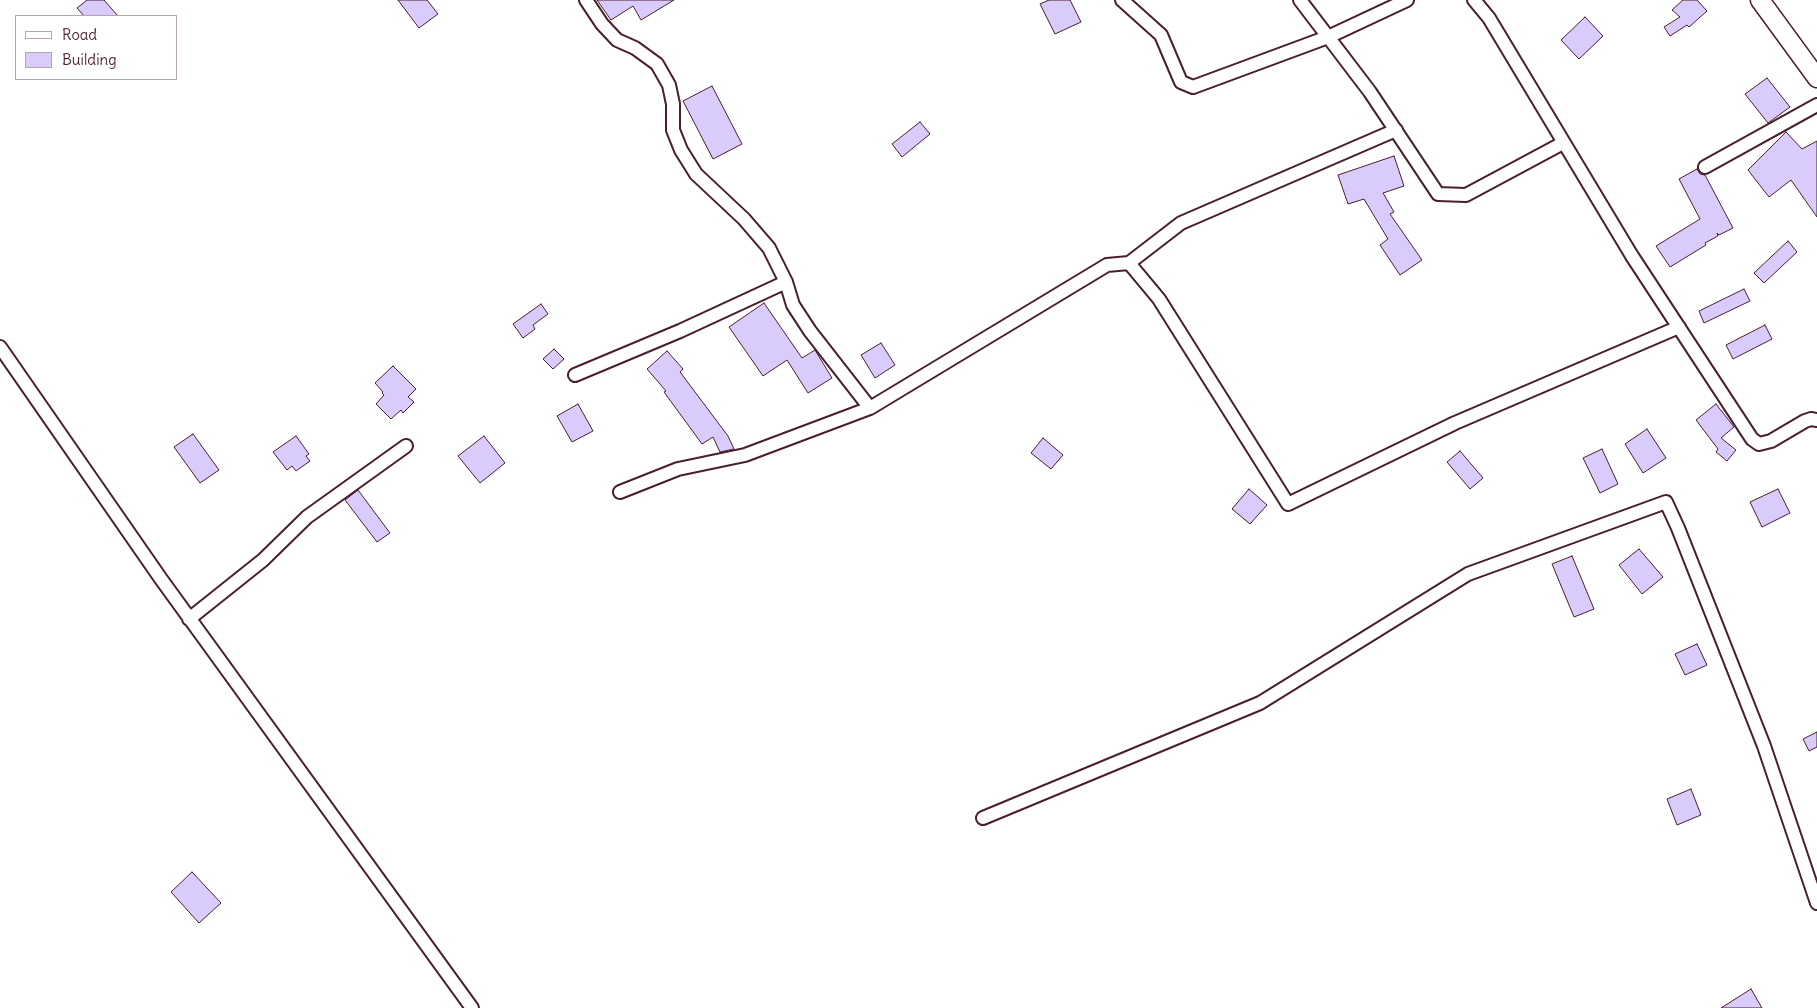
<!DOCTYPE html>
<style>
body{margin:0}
#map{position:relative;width:1817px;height:1008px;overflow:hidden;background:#fff;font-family:Delius,sans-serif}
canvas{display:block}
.legend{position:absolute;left:15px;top:15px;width:162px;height:65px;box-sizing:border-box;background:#fff;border:1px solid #b7a5aa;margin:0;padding:6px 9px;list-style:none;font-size:15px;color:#4a1f2b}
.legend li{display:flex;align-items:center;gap:10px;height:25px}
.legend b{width:25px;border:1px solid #b7a5aa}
</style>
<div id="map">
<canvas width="1817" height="1008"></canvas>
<ul class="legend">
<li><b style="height:6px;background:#fff"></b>Road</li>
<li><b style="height:14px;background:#dacbfd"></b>Building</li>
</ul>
</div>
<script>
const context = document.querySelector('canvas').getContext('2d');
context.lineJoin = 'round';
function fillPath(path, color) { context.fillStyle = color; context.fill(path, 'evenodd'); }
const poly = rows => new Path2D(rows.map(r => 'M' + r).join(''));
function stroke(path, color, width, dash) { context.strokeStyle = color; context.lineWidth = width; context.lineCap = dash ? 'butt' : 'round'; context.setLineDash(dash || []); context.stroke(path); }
const building = poly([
 [87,0,104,0,118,16,84,16,77,8,87,0],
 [398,0,427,0,438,14,419,28,398,0],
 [597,0,674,0,641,20,633,6,611,20,597,0],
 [1049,0,1070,0,1081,22,1055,34,1040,4,1049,0],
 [1683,0,1697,0,1707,11,1689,27,1687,25,1670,36,1664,27,1680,17,1672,10,1683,0],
 [1585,17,1603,36,1579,59,1561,40,1585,17],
 [1767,78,1790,107,1768,123,1745,94,1767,78],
 [712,86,742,144,713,159,683,101,712,86],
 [920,122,930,134,902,157,892,144,920,122],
 [1786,132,1802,149,1817,141,1817,217,1791,180,1769,197,1748,170,1786,132],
 [1394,156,1404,186,1383,193,1394,212,1390,214,1422,260,1400,275,1380,245,1388,239,1364,199,1348,204,1338,175,1394,156],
 [1697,169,1700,174,1705,175,1733,228,1719,235,1717,233,1718,236,1705,243,1706,245,1670,267,1656,246,1700,219,1679,179,1697,169],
 [1788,241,1797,252,1764,283,1754,273,1788,241],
 [1744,289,1750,301,1704,323,1699,311,1744,289],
 [764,303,802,358,815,350,832,378,808,393,787,360,763,376,729,327,764,303],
 [541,304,548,314,533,325,535,329,523,338,513,324,541,304],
 [1765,325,1772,339,1733,359,1726,345,1765,325],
 [881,343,895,365,875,378,861,355,881,343],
 [554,349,564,359,553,369,543,359,554,349],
 [667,351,683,369,680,372,728,436,734,449,720,452,713,437,702,444,664,392,666,391,647,369,667,351],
 [393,366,416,389,408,397,414,402,403,413,401,410,391,419,376,404,384,395,382,393,383,392,375,383,393,366],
 [578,404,593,431,572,442,557,416,578,404],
 [1716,404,1734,427,1721,438,1736,450,1727,461,1716,452,1718,449,1696,420,1716,404],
 [1647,429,1666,458,1643,473,1625,444,1647,429],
 [193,434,219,470,200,483,174,447,193,434],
 [296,436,309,454,306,456,310,461,296,471,292,466,287,470,273,452,296,436],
 [484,436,505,463,480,483,458,456,484,436],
 [1043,438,1063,455,1051,469,1031,453,1043,438],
 [1602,449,1618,484,1600,493,1583,458,1602,449],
 [1460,451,1483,478,1470,489,1447,462,1460,451],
 [1249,489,1267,505,1250,524,1232,509,1249,489],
 [1778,489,1790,513,1762,527,1750,502,1778,489],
 [358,490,390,533,377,542,345,500,358,490],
 [1639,549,1663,577,1642,594,1619,565,1639,549],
 [1572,556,1594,609,1574,617,1552,564,1572,556],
 [1697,644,1707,665,1685,675,1675,654,1697,644],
 [1817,732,1817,747,1809,751,1803,739,1817,732],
 [1691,789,1701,815,1677,825,1667,799,1691,789],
 [192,872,221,903,199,923,171,892,192,872],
 [1751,989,1762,1008,1721,1008,1751,989]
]);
fillPath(building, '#dacbfd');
stroke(building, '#4a1f2b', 1);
const street = poly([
 [586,0,602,24,617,40,635,48,657,64,669,85,673,104,673,130,681,150,696,174,744,219,769,248,786,282,793,305,810,331,870,408],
 [1122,0,1161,35,1181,82,1193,87,1328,37,1407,0],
 [1300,0,1370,92,1438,194,1466,195,1563,143],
 [1474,0,1489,18,1632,256,1752,439,1759,444,1771,441,1805,421,1811,419,1817,420],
 [1705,167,1817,105],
 [1129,263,1181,223,1396,130],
 [0,347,161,579,472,1008],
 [575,375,680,331,786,282],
 [620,492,678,469,745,455,870,408,1107,265,1129,263,1159,299,1288,504,1455,423,1679,327],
 [189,619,263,560,307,517,406,446],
 [983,818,1260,703,1468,574,1666,502,1678,528,1764,746,1817,903]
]);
const secondary = poly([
 [1760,0,1817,78]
]);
stroke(street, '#4a1f2b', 16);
stroke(secondary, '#4a1f2b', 21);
stroke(street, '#fff', 12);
stroke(secondary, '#fff', 18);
</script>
